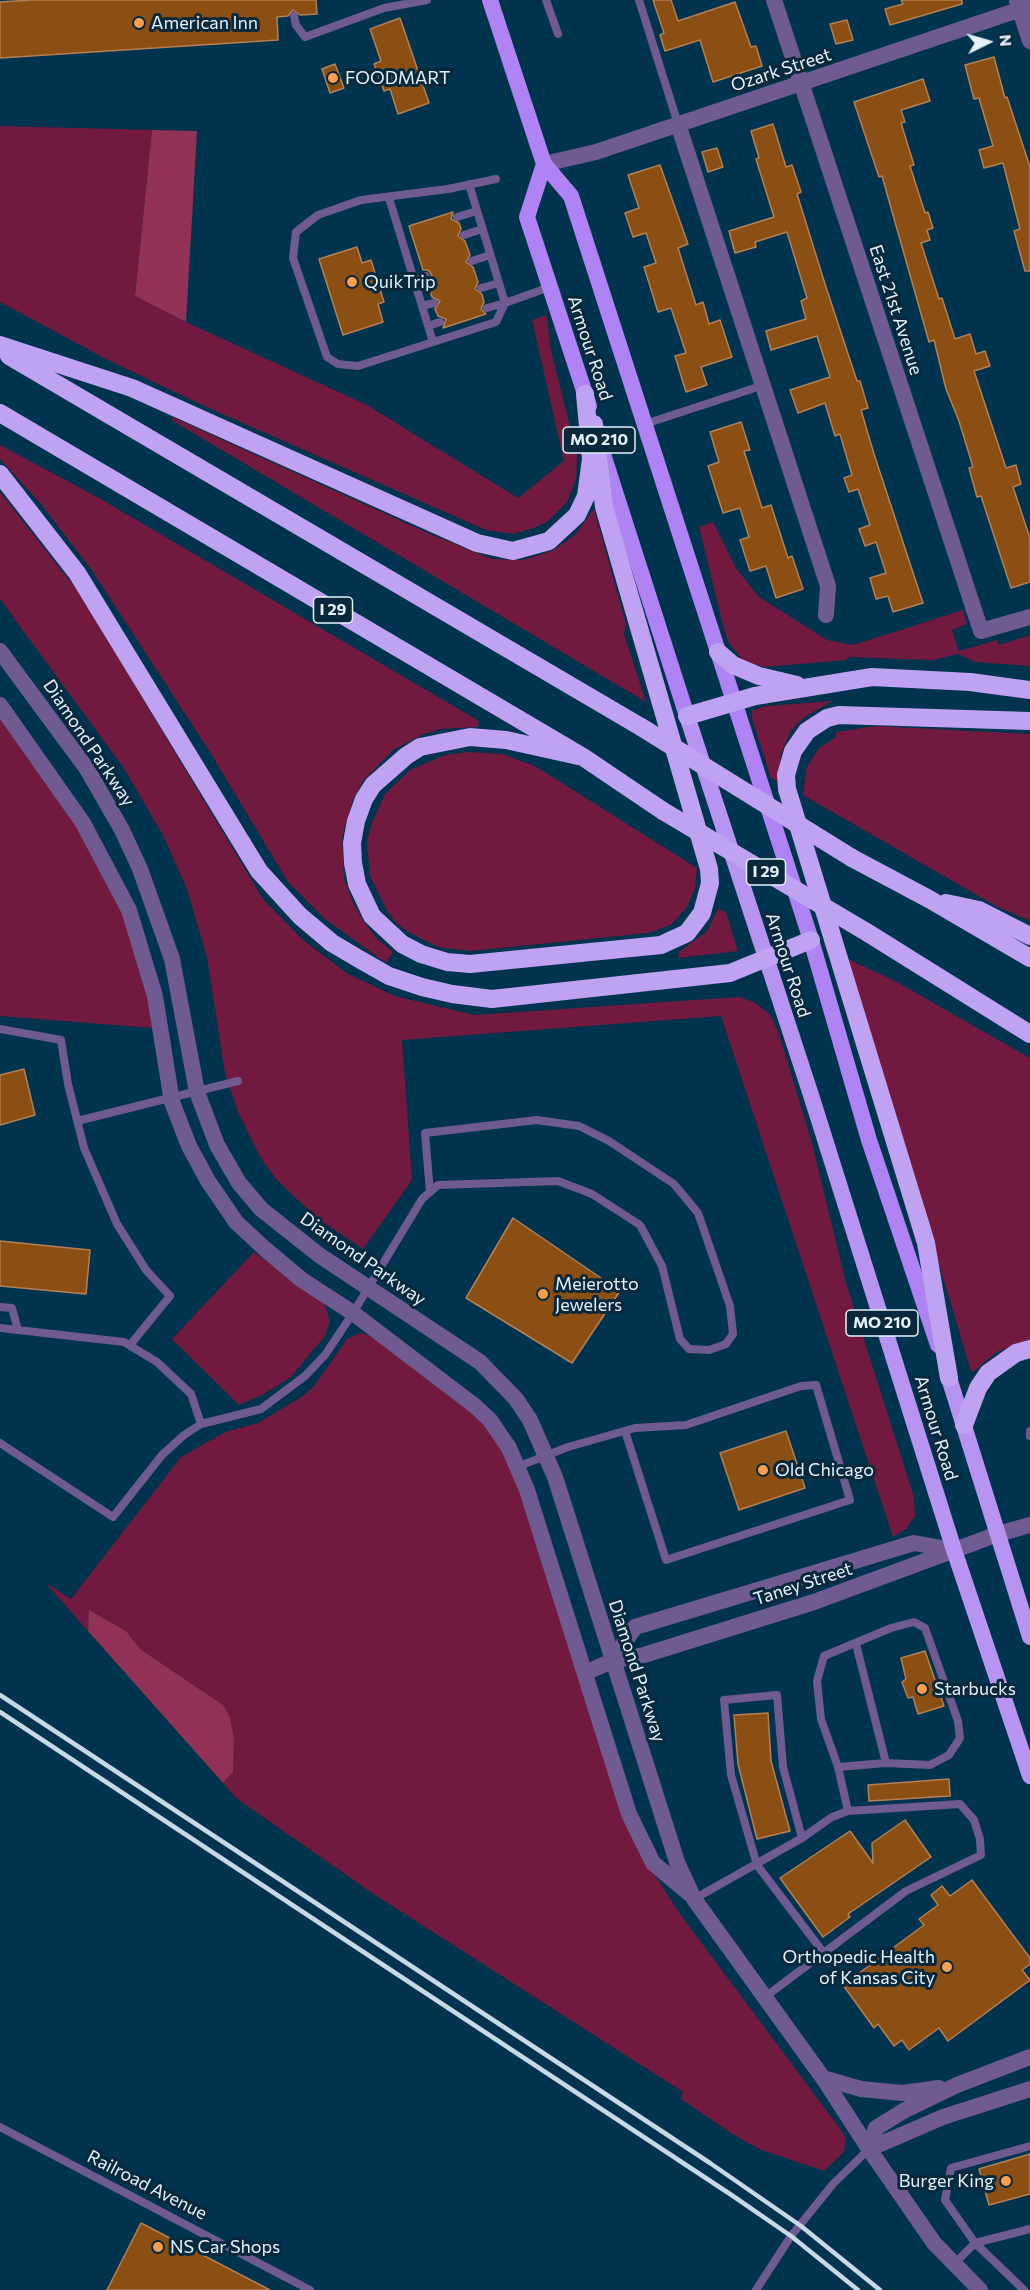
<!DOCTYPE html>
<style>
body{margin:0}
#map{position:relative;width:1030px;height:2290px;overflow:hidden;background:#00334e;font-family:Commissioner,sans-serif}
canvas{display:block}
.north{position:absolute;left:958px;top:12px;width:60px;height:60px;-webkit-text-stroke:4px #08283c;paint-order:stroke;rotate:85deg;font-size:16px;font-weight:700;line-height:24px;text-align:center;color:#e6f2fb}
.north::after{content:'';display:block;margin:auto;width:21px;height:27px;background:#e6f2fb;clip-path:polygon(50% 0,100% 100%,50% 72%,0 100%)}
</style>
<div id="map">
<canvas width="1030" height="2290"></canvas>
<div class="north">N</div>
</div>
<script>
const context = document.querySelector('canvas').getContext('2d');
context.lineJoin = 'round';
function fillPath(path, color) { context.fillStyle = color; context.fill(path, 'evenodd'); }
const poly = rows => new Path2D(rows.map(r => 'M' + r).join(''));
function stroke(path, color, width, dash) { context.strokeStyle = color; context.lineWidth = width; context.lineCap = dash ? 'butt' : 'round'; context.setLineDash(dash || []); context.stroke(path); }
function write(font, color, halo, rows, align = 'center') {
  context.font = font + ' Commissioner,sans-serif'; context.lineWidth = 6; context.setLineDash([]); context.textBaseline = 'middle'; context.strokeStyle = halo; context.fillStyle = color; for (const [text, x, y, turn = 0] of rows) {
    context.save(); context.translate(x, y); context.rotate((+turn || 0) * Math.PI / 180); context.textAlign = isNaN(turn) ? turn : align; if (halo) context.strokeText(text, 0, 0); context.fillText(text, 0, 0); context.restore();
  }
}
fillPath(poly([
 [0,126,152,130,135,296,186,322,367,405,518,498,564,461,532,320,547,315,550,346,577,455,576,480,567,502,548,521,537,527,513,534,486,530,204,406,106,359,0,302],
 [170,416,430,534,492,559,522,560,552,551,575,535,594,509,626,624,624,634,646,702,173,421],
 [0,445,99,498,479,721,478,727,441,729,424,734,393,750,364,780,353,799,342,837,344,878,353,903,365,923,376,938,393,952,386,963,325,919,288,882,210,752,91,569,41,504,0,459],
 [0,492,80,594,263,899,303,940,348,974,395,996,474,1015,739,997,754,1002,770,1015,778,1031,812,1143,846,1283,914,1497,915,1516,906,1529,893,1537,721,1016,402,1040,412,1180,363,1249,317,1218,277,1180,260,1157,238,1112,225,1073,207,957,187,889,163,835,123,767,0,599],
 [713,522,736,568,759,597,827,640,853,645,963,610,967,624,952,630,959,651,997,640,999,645,1030,635,1030,666,975,662,958,654,933,660,847,657,847,660,764,667,743,660,729,643,724,629,699,527],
 [833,701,806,716,791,730,781,754,779,782,771,778,752,719,752,711,765,706],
 [0,713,78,820,112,882,145,983,153,1028,0,1016],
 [875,726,1030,734,1030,921,996,906,803,795,806,769,819,748,836,737,836,732],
 [468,752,502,754,535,766,697,868,695,888,687,907,671,925,648,933,470,951,438,947,408,932,396,923,387,911,370,876,367,841,372,823,385,794,410,770,445,755],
 [718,909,726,912,738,951,678,958,679,952,707,931],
 [848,959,895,981,1030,1058,1030,1340,997,1352,973,1372,971,1371],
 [254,1252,324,1303,330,1321,325,1336,291,1377,264,1394,239,1405,172,1339],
 [360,1333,372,1336,473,1406,505,1446,641,1854,680,1914,844,2134,846,2140,844,2152,824,2171,759,2149,734,2135,681,2099,683,2092,372,1893,236,1798,223,1783,233,1772,223,1705,140,1649,126,1631,89,1610,88,1631,46,1583,71,1599,181,1457,225,1432,258,1423,303,1396,314,1386,347,1339]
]), '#71193e');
fillPath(poly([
 [152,130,197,131,186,322,135,296],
 [89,1610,126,1631,140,1649,223,1705,229,1715,234,1737,233,1772,223,1783,88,1631]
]), '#913256');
const building = poly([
 [31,0,316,0,317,14,300,15,293,10,288,16,277,17,278,40,0,58,0,2,31,0],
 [653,0,671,0,678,21,735,2,751,47,756,46,762,66,713,82,700,40,665,51,660,35,664,33,653,0],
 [901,0,962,0,962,4,890,25,885,9,903,4,901,0],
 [400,18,429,103,398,114,390,89,384,91,374,64,381,61,370,29,400,18],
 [847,20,853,40,836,44,830,24,847,20],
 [994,57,1005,98,1007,97,1030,167,1030,271,1025,271,1014,231,1020,229,1003,163,984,168,979,150,993,146,979,98,974,99,965,65,994,57],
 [335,64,344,88,330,93,322,69,335,64],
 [923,79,930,101,901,110,905,122,901,123,914,165,910,166,925,213,928,212,933,228,927,230,930,240,921,243,939,299,942,298,955,339,970,334,976,354,985,351,990,366,974,371,1006,468,1016,465,1021,484,1013,487,1030,538,1030,582,1011,588,981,496,977,497,969,468,973,467,959,421,946,389,934,340,929,342,882,176,879,177,854,102,923,79],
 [773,124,786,167,792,165,801,192,797,194,825,284,857,381,860,381,868,408,861,410,874,454,923,603,893,612,888,596,876,599,870,578,886,573,876,542,865,546,859,529,870,525,858,489,849,492,844,478,852,475,840,434,835,436,825,403,798,413,790,390,830,377,817,336,771,350,766,331,806,319,801,301,807,298,787,232,755,242,756,247,735,253,729,231,774,217,756,159,759,158,751,131,773,124],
 [717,148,723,167,708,172,702,152,717,148],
 [660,165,688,244,678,248,696,305,703,302,709,324,720,320,732,357,701,367,707,385,686,392,675,356,686,353,671,308,658,312,644,267,656,263,646,233,633,237,625,213,639,208,628,175,660,165],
 [453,212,451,219,459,223,461,229,458,236,465,241,470,255,466,262,473,267,478,282,475,289,482,294,484,302,481,309,486,314,443,328,446,319,438,316,435,309,440,301,432,297,427,282,432,275,428,270,423,270,409,226,453,212],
 [357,247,362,263,371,260,384,302,378,304,383,322,343,335,319,259,357,247],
 [741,422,750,450,744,451,762,508,771,505,788,558,792,556,803,589,776,598,766,566,750,571,740,540,749,537,740,508,723,513,708,466,719,462,710,432,741,422],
 [24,1069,35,1115,0,1125,0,1075,24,1069],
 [513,1218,620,1291,572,1363,466,1298,513,1218],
 [0,1241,90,1250,86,1294,0,1286,0,1241],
 [786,1431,805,1488,739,1510,720,1453,786,1431],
 [925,1651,944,1706,918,1714,913,1697,908,1698,902,1682,906,1679,901,1658,925,1651],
 [768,1713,771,1761,790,1831,757,1839,738,1764,734,1715,768,1713],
 [949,1779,950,1796,869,1801,868,1785,949,1779],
 [905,1820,931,1857,848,1914,850,1917,823,1937,780,1878,850,1831,873,1863,872,1843,905,1820],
 [972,1880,1030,1958,1030,1964,1022,1970,1030,1980,948,2041,939,2028,909,2050,902,2040,894,2046,878,2024,874,2028,843,1985,924,1925,919,1919,938,1905,931,1895,942,1886,950,1896,972,1880],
 [1030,2154,1030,2194,989,2205,979,2169,1030,2154],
 [141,2223,270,2290,107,2290,141,2223]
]);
fillPath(building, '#8b4f13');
stroke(building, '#b48055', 1.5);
stroke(poly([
 [546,0,558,34],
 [639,0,678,124],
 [294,16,296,25,305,37,384,8,427,0],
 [496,179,448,189,361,200,318,215,296,232,293,258,327,357,338,364,358,366,496,322,505,303,550,287],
 [469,184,505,303,487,308],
 [389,198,433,342],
 [457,217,477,211],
 [464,235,482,229],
 [472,261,490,255],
 [414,280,426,276],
 [481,288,499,283],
 [422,306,434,303],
 [428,326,440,322],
 [645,424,761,386],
 [0,1029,61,1040,68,1084,84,1148,117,1224,146,1270,170,1296,130,1345],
 [77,1121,238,1081],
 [0,1307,12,1308,18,1330],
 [0,1328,124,1342,157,1362,191,1394,201,1424],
 [1030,1431,1030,1436],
 [0,1443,113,1517,162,1455,184,1435,201,1424,261,1409,305,1376,325,1355,353,1313,422,1199,438,1185,558,1181,592,1194,640,1225,662,1266,680,1339,689,1349,709,1350,726,1344,733,1334,730,1306,698,1213,674,1184,609,1141,579,1126,537,1120,425,1133,430,1192],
 [517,1467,568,1447,635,1428,686,1425,801,1386,816,1385,850,1500,666,1560,625,1431],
 [856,1644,886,1763],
 [838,1767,821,1719,817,1681,824,1656,891,1628,914,1622,925,1628,958,1721,960,1738,949,1755,930,1765,886,1763,838,1767,848,1811],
 [802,1838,783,1767,777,1695,724,1700,731,1775,757,1865,823,1952],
 [694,1899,802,1838,832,1817,848,1811,960,1804,974,1820,980,1839,981,1855,906,1891,765,1997],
 [0,2127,310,2290],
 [954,2264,975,2243,1030,2229],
 [756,2290,791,2236,833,2184,869,2149],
 [1024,2290,975,2243,945,2200,951,2168,1030,2146]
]), '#6f5b91', 8);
stroke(poly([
 [774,0,981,631,1030,617],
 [1017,1,1030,41],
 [678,124,828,586,826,615],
 [544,164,596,152,1030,6],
 [612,1661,635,1627,914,1543,953,1550],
 [585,1673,612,1661,644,1655,814,1602,998,1534,1030,1525],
 [869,2149,934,2243,980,2290]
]), '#6f5b91', 16);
stroke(poly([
 [0,651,87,769,122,830,140,869,172,959,197,1092,217,1145,239,1183,261,1209,319,1255,480,1362,516,1399,530,1420,555,1477,677,1862,694,1899,823,2078,869,2149],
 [0,705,83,823,129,910,155,996,172,1102,189,1146,208,1181,236,1222,265,1249,302,1280,353,1313,475,1406,490,1420,509,1448,527,1490,629,1814,653,1863,690,1894],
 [823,2078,861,2089,902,2093,939,2088],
 [869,2149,876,2128,905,2110,957,2085,1030,2057],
 [869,2149,943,2117,1030,2089]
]), '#6f5b91', 16);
stroke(poly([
 [490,0,544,164,571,196,811,940,869,1140,938,1345],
 [544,164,527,217,589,406],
 [602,451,687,716]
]), '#af83f3', 16);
stroke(poly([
 [687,716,811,1095,954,1550,1030,1776],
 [949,1378,1030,1637]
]), '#b793f2', 16);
stroke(poly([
 [0,345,132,388,477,543,513,551,549,541,577,515,586,496,591,459,585,394],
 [9,356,641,727],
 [0,413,583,757,663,811],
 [0,474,77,573,259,871,300,916,332,943,359,959,389,976,422,987,452,994,492,999,730,973,811,940],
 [718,652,733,665,759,676,797,685],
 [687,716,755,696,872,677,970,682,1030,690],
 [583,757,506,740,470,737,420,747,406,756,373,785,364,799,356,821,352,843,353,863,357,884,372,916,402,944,421,954,447,962,470,964,661,945,687,933,702,913,710,883,709,869,604,507,594,424],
 [852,858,929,899,1030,958],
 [946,903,979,910,1030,936],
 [868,933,1030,1034],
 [949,1378,926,1243,787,789,786,775,793,751,807,731,827,718,839,715,1030,721],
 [964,1425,978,1388,988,1373,1016,1353,1030,1349]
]), '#bfa3f2', 18);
stroke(poly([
 [0,1695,710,2163,801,2226,880,2290],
 [0,1712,733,2196,791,2236,858,2290]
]), '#c8d9e5', 4.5);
stroke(poly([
 [641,727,852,858],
 [663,811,868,933]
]), '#bfa3f2', 18);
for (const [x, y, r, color] of [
 [139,23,6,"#fa9f4e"],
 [333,78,6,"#fa9f4e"],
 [352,282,6,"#fa9f4e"],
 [543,1294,6,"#fa9f4e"],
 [763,1470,6,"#fa9f4e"],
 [922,1689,6,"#fa9f4e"],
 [947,1967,6,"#fa9f4e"],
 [1006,2181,6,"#fa9f4e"],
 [158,2247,6,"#fa9f4e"]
]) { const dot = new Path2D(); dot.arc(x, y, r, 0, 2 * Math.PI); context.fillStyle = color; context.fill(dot); stroke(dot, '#08283c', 2); }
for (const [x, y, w] of [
 [599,440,72],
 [333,610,39],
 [766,872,39],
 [882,1323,72]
]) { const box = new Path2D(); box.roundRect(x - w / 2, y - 13, w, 26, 4.5); context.fillStyle = '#08283c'; context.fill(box); stroke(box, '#e6f2fb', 1.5); }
write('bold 16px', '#e6f2fb', null, [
 ["MO 210",599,440],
 ["I 29",333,610],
 ["I 29",766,872],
 ["MO 210",882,1323]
]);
write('18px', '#e6f2fb', '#08283c', [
 ["American Inn",151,23],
 ["FOODMART",345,78],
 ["QuikTrip",364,282],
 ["Meierotto",555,1284],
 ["Jewelers",555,1305],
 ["Old Chicago",775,1470],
 ["Starbucks",934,1689],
 ["Orthopedic Health",935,1957,"right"],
 ["of Kansas City",935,1978,"right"],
 ["Burger King",994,2181,"right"],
 ["NS Car Shops",170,2247]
], 'left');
write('18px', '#e6f2fb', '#08283c', [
 ["Ozark Street",781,70,-18],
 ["East 21st Avenue",896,310,72],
 ["Armour Road",590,348,72],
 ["Diamond Parkway",89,743,56],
 ["Armour Road",788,965,72],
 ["Diamond Parkway",363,1259,35],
 ["Armour Road",936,1428,73],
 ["Taney Street",803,1584,-18],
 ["Diamond Parkway",637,1671,72],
 ["Railroad Avenue",147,2185,27]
]);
</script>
